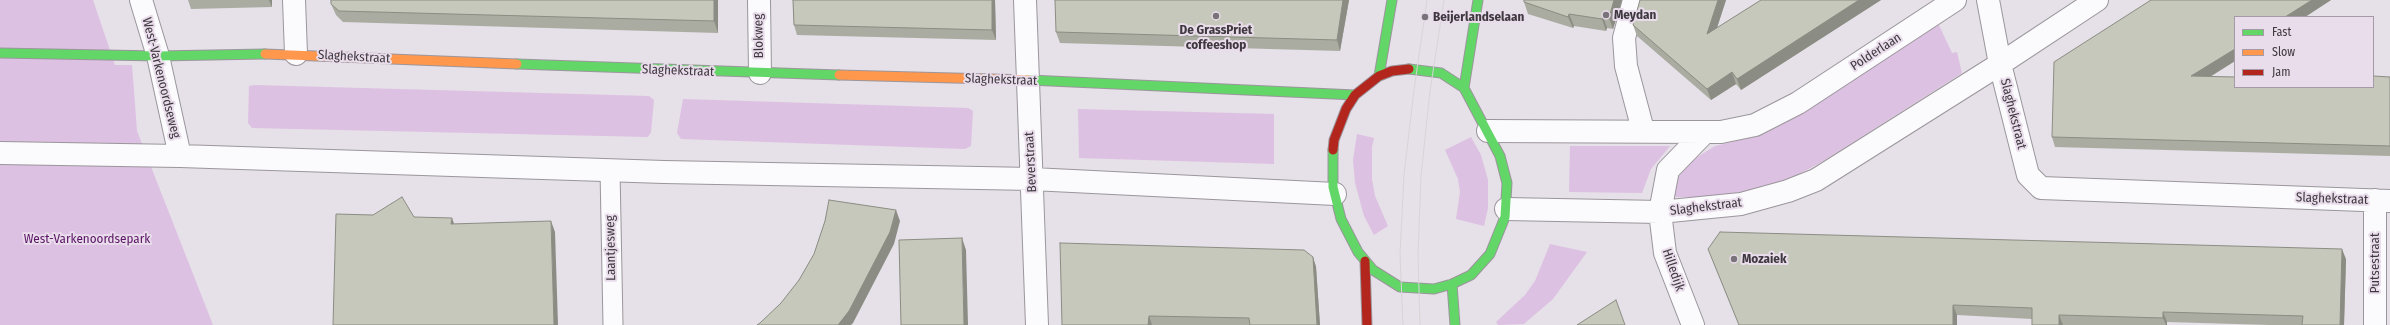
<!DOCTYPE html>
<style>
body{margin:0}
#map{position:relative;width:2390px;height:325px;overflow:hidden;background:#e6e0e8;font-family:"Fira Sans Condensed",sans-serif}
canvas{display:block}
.legend{position:absolute;left:2234px;top:16px;width:140px;height:72px;box-sizing:border-box;background:#e9dceb;border:1px solid #a59aa6;margin:0;padding:5px 7px;list-style:none;font-size:12px;color:#3e383f}
.legend li{display:flex;align-items:center;gap:8px;height:20px}
.legend b{width:20px;border:1px solid #a59aa6}
</style>
<div id="map">
<canvas width="2390" height="325"></canvas>
<ul class="legend">
<li><b style="height:5px;background:#63d668"></b>Fast</li>
<li><b style="height:5px;background:#ff974d"></b>Slow</li>
<li><b style="height:5px;background:#b3261e"></b>Jam</li>
</ul>
</div>
<script>
const context = document.querySelector('canvas').getContext('2d');
context.lineJoin = 'round';
function fillPath(path, color) { context.fillStyle = color; context.fill(path, 'evenodd'); }
const poly = rows => new Path2D(rows.map(r => 'M' + r).join(''));
function stroke(path, color, width, dash) { context.strokeStyle = color; context.lineWidth = width; context.lineCap = dash ? 'butt' : 'round'; context.setLineDash(dash || []); context.stroke(path); }
function write(font, color, halo, rows, align = 'center') {
  context.font = font + ' "Fira Sans Condensed",sans-serif'; context.lineWidth = 4; context.setLineDash([]); context.textBaseline = 'middle'; context.strokeStyle = halo; context.fillStyle = color; for (const [text, x, y, turn = 0] of rows) {
    context.save(); context.translate(x, y); context.rotate((+turn || 0) * Math.PI / 180); context.textAlign = isNaN(turn) ? turn : align; if (halo) context.strokeText(text, 0, 0); context.fillText(text, 0, 0); context.restore();
  }
}
fillPath(poly([
 [0,0,93,0,115,65,132,65,137,131,213,325,0,325],
 [1938,23,1952,53,1957,52,1962,73,1825,160,1794,177,1744,192,1709,197,1669,197,1677,179,1687,165,1699,156,1715,146,1757,136,1777,127],
 [255,85,649,96,654,100,651,132,648,137,252,128,248,123,249,86],
 [683,99,968,108,973,111,971,146,965,149,681,139,677,133],
 [1078,109,1274,114,1274,164,1079,158],
 [1357,134,1374,138,1372,147,1372,179,1375,196,1388,226,1374,235,1364,216,1355,183,1353,160],
 [1471,137,1481,155,1488,180,1488,208,1484,226,1456,219,1460,192,1458,179,1445,150],
 [1570,146,1670,146,1651,169,1642,193,1569,192],
 [1550,244,1587,252,1553,299,1524,324,1498,325,1496,322,1525,295,1535,281]
]), '#ddc1e2');
const lane = poly([
 [610,170,613,325]
]);
const street = poly([
 [141,0,158,56,180,156],
 [294,0,296,54],
 [759,0,760,73],
 [1025,0,1037,325],
 [1634,0,1624,38,1626,66,1643,130],
 [1988,0,2000,64,2028,175,2041,188,2390,201],
 [1488,131,1705,132],
 [0,153,180,156,664,172,1032,179,1335,194],
 [1506,209,1660,212,1741,204,1788,191,1816,180,2000,64,2097,0],
 [1693,325,1665,253,1660,212,1668,170,1705,132,1721,132,1755,125,1798,103,1955,0],
 [2375,325,2375,200]
]);
const fast = poly([
 [0,53,158,56,265,54],
 [517,64,839,75],
 [1379,76,1392,0],
 [1029,80,1355,95],
 [1464,88,1478,0],
 [1333,150,1333,187,1341,219,1358,252,1373,270,1400,287,1434,289,1452,284,1471,275,1490,254,1505,217,1507,183,1500,156,1464,88,1441,73,1409,69],
 [1452,284,1455,325]
]);
const slow = poly([
 [265,54,517,64],
 [839,75,1029,80]
]);
const jam = poly([
 [1333,150,1334,140,1346,109,1355,95,1379,76,1392,71,1409,69],
 [1365,261,1367,325]
]);
stroke(lane, '#9b969c', 21);
stroke(street, '#9b969c', 24);
stroke(fast, '#9b969c', 11);
stroke(slow, '#9b969c', 11);
stroke(jam, '#9b969c', 11);
stroke(lane, '#fbfafc', 19);
stroke(street, '#fbfafc', 22);
stroke(fast, '#63d668', 9);
stroke(slow, '#ff974d', 9);
stroke(jam, '#b3261e', 9);
stroke(poly([
 [1403,325,1400,254,1404,175,1414,90,1427,0],
 [1420,325,1418,254,1421,176,1430,91,1444,0]
]), '#d7d4d7', 1);
fillPath(poly([
 [188,0,272,0,272,7,191,9],
 [718,0,718,33,343,22,336,15,331,4],
 [793,0,995,0,996,40,797,35,794,25],
 [1349,0,1340,51,1060,43,1056,32],
 [1622,0,1613,29,1607,28,1606,31,1574,26,1573,28,1528,14,1524,2],
 [1726,0,1717,28,1761,0,1881,0,1741,90,1736,84,1711,100,1637,36,1633,25],
 [2151,0,2331,0,2305,17,2235,17,2235,61,2210,77,2235,87,2390,77,2390,156,2055,147,2052,137],
 [1708,249,2346,259,2344,325,2270,325,2167,322,2167,325,2032,325,2032,319,1957,315,1957,325,1739,325],
 [1313,257,1316,267,1320,325,1062,325]
]), '#aaaca1');
fillPath(poly([
 [269,0,272,0,272,7],
 [714,0,718,0,718,33,714,21],
 [992,0,995,0,996,40,992,30],
 [1343,0,1349,0,1340,51,1337,40],
 [1614,0,1622,0,1613,29,1609,18],
 [1718,0,1726,0,1711,46,1707,34],
 [1859,0,1881,0,1741,90,1737,79],
 [2312,0,2331,0,2305,17,2285,17],
 [1569,14,1574,26,1573,28,1568,17],
 [1603,16,1607,28,1606,31,1602,19],
 [2235,49,2235,61,2195,86,2191,76],
 [1732,72,1736,84,1711,100,1707,89],
 [896,210,900,221,894,244,853,323,851,325,838,325],
 [452,218,456,229,451,224],
 [551,221,555,232,558,325,554,325],
 [962,238,966,250,968,325,964,325],
 [2342,249,2346,259,2344,325,2340,325],
 [1313,257,1316,267,1320,325,1317,325],
 [1953,305,1957,315,1957,325,1953,325],
 [2163,312,2167,322,2167,325,2166,325,2163,318],
 [2059,315,2063,325,2059,325],
 [1149,316,1152,325,1148,325]
]), '#8b8c83');
const building = poly([
 [331,0,714,0,714,21,339,11,331,4,331,0],
 [793,0,992,0,992,30,794,25,793,0],
 [1055,0,1343,0,1337,40,1056,32,1055,0],
 [1524,0,1614,0,1609,18,1603,16,1602,19,1569,14,1568,17,1524,2,1524,0],
 [1640,0,1718,0,1707,34,1761,0,1859,0,1737,79,1732,72,1707,89,1633,25,1640,0],
 [2151,0,2312,0,2285,17,2235,17,2235,49,2191,76,2235,77,2235,87,2373,87,2373,76,2390,77,2390,146,2052,137,2054,62,2151,0],
 [402,197,414,217,452,218,451,224,551,221,554,325,333,325,336,214,373,215,402,197],
 [829,200,896,210,890,232,849,311,838,325,757,325,760,323,781,303,799,280,814,254,825,221,829,200],
 [1720,232,2342,249,2340,325,2302,325,2303,316,2163,312,2163,318,2059,315,2059,325,2032,325,2032,308,1953,305,1953,325,1739,325,1708,249,1720,232],
 [962,238,964,325,901,325,899,240,962,238],
 [1060,243,1304,250,1313,257,1317,325,1250,325,1249,318,1149,316,1148,325,1062,325,1060,243],
 [1616,300,1625,325,1577,325,1616,300]
]);
fillPath(building, '#c6c8bb');
stroke(building, '#8b8c83', 1);
for (const [x, y, r, color] of [
 [1606,15,4,"#79737a"],
 [1216,16,4,"#79737a"],
 [1425,17,4,"#79737a"],
 [1734,259,4,"#79737a"]
]) { const dot = new Path2D(); dot.arc(x, y, r, 0, 2 * Math.PI); context.fillStyle = color; context.fill(dot); stroke(dot, '#e9dceb', 1.5); }
write('bold 13px', '#3e383f', '#e9dceb', [
 ["Meydan",1614,15],
 ["Beijerlandselaan",1433,17],
 ["De GrassPriet",1216,30,"center"],
 ["coffeeshop",1216,45,"center"],
 ["Mozaiek",1742,259]
], 'left');
write('13px', '#3e383f', '#e9dceb', [
 ["Blokweg",759,36,-91],
 ["Polderlaan",1876,52,-33],
 ["Slaghekstraat",354,57,3],
 ["Slaghekstraat",678,71,2],
 ["West-Varkenoordseweg",161,78,76],
 ["Slaghekstraat",1001,80,2],
 ["Slaghekstraat",2013,114,76],
 ["Beverstraat",1031,162,-93],
 ["Slaghekstraat",2332,199,2],
 ["Slaghekstraat",1706,207,-7],
 ["Laantjesweg",611,248,-91],
 ["Putsestraat",2375,263,-90],
 ["Hilledijk",1673,270,71]
]);
write('13px', '#5b1566', '#e9dceb', [
 ["West-Varkenoordsepark",87,239]
]);
</script>
